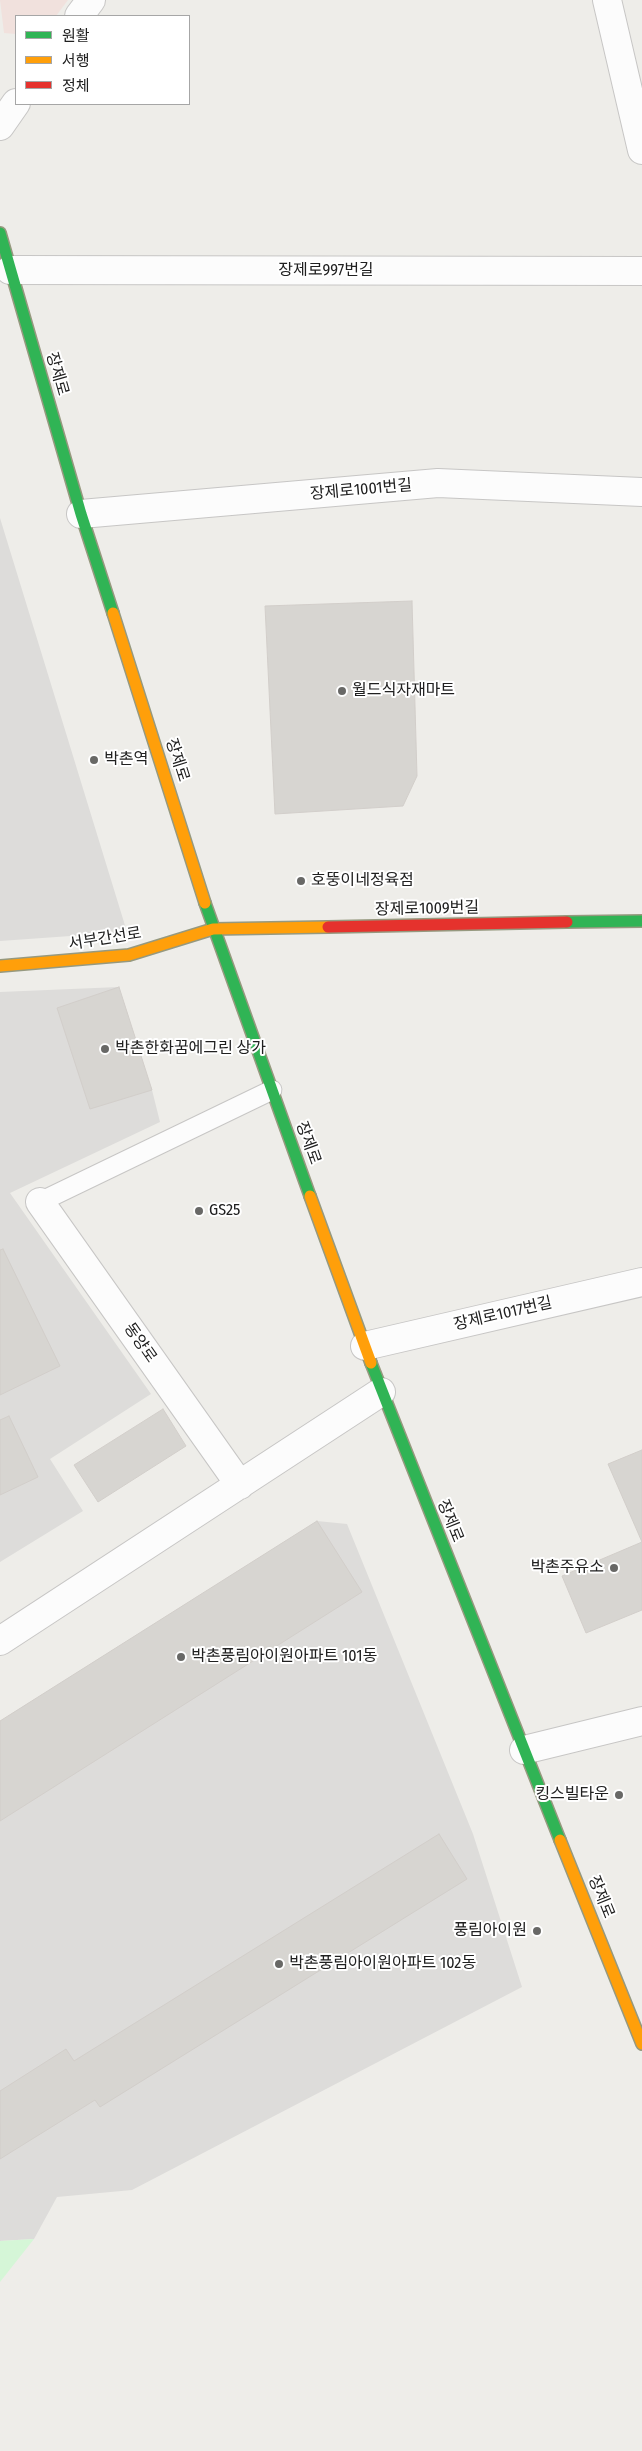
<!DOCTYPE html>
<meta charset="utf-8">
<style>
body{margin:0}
#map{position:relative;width:642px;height:2451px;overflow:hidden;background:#eeede9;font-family:"Fira Sans Condensed","Noto Sans KR",sans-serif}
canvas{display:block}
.legend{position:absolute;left:15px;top:15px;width:175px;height:90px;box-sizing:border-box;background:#fff;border:1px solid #a6a6a6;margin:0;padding:6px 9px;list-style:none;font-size:15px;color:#202020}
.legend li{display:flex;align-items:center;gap:10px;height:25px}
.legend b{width:25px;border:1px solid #a6a6a6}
</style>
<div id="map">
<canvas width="642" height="2451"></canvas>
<ul class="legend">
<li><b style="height:6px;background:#30b455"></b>원활</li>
<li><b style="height:6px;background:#ff9f0a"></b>서행</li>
<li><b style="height:6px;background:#e5322d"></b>정체</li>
</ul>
</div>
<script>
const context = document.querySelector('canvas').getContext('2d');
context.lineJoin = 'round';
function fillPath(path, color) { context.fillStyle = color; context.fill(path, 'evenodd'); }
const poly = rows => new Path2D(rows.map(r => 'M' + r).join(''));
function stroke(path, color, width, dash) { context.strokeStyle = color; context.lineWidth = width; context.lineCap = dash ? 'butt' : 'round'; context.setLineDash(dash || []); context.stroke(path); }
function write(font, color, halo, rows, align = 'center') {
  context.font = font + ' "Fira Sans Condensed","Noto Sans KR",sans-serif'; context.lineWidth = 4; context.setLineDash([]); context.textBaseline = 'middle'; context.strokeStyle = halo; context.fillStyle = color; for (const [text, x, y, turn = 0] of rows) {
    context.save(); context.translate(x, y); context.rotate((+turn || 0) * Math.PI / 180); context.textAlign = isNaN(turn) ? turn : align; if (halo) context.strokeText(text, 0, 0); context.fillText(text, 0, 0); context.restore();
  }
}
fillPath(poly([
 [0,518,127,932,0,941],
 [119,987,152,1090,160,1122,10,1193,151,1394,50,1459,83,1511,0,1562,0,992],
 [317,1521,347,1524,473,1834,522,1987,132,2190,57,2197,34,2239,0,2241,0,1721]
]), '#dddcda');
fillPath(poly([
 [0,0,68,0,56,16,16,16,16,34,4,33]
]), '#f1e1dd');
fillPath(poly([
 [34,2239,0,2282,0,2241]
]), '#d5f6d7');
const building = poly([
 [412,601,417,776,403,806,275,814,265,606,412,601],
 [119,987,152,1090,90,1109,57,1008,119,987],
 [3,1249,60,1366,0,1395,0,1250,3,1249],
 [163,1409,186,1446,98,1502,74,1465,163,1409],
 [9,1416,38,1477,0,1495,0,1420,9,1416],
 [642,1450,642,1610,586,1633,562,1576,642,1542,608,1464,642,1450],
 [317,1521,362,1592,0,1821,0,1721,317,1521],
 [439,1834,467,1879,100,2107,95,2100,0,2159,0,2091,66,2049,74,2061,439,1834]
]);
fillPath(building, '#d7d5d1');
stroke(building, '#d2ceca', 1);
const lane = poly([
 [40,1202,272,1090]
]);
const street = poly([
 [607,0,642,150],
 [79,16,91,0],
 [0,126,16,103],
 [10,270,642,271],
 [81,514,438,483,642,492],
 [40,1202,240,1485],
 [365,1346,642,1282],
 [0,1641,381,1392],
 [524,1750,642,1721]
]);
const fast = poly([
 [0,233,81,514,113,613],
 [205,903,310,1196],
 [567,922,642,921],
 [371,1363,560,1840]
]);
const slow = poly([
 [113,613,205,903],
 [0,966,129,955,213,929,328,927],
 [310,1196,371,1363],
 [560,1840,642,2044]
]);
const jam = poly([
 [328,927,567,922]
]);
stroke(lane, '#c7c6c5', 21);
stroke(street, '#c7c6c5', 30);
stroke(fast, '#96997f', 14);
stroke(slow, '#96997f', 14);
stroke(jam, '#96997f', 14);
stroke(lane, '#fcfcfc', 19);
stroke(street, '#fcfcfc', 28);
stroke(fast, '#30b455', 11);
stroke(slow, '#ff9f0a', 11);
stroke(jam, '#e5322d', 11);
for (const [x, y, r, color] of [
 [342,691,5,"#686866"],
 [94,760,5,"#686866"],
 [301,881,5,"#686866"],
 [105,1049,5,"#686866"],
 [199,1211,5,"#686866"],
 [614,1568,5,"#686866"],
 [181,1657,5,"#686866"],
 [619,1795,5,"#686866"],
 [537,1931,5,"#686866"],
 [279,1964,5,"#686866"]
]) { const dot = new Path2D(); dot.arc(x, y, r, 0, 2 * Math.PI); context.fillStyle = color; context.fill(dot); stroke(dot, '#fff', 2); }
write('16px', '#202020', '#fff', [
 ["장제로997번길",326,271],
 ["장제로",57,374,74],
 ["장제로1001번길",361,490,-5],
 ["장제로",177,760,72],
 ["장제로1009번길",427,909,-1],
 ["서부간선로",105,939,-9],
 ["장제로",308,1143,70],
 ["장제로1017번길",503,1314,-13],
 ["동양로",140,1343,55],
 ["장제로",450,1521,68],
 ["장제로",601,1897,68]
]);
write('16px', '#202020', '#fff', [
 ["월드식자재마트",352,691],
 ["박촌역",104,760],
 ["호뚱이네정육점",311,881],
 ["박촌한화꿈에그린 상가",115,1049],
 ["GS25",209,1211],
 ["박촌주유소",604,1568,"right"],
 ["박촌풍림아이원아파트 101동",191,1657],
 ["킹스빌타운",609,1795,"right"],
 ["풍림아이원",527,1931,"right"],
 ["박촌풍림아이원아파트 102동",289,1964]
], 'left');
</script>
